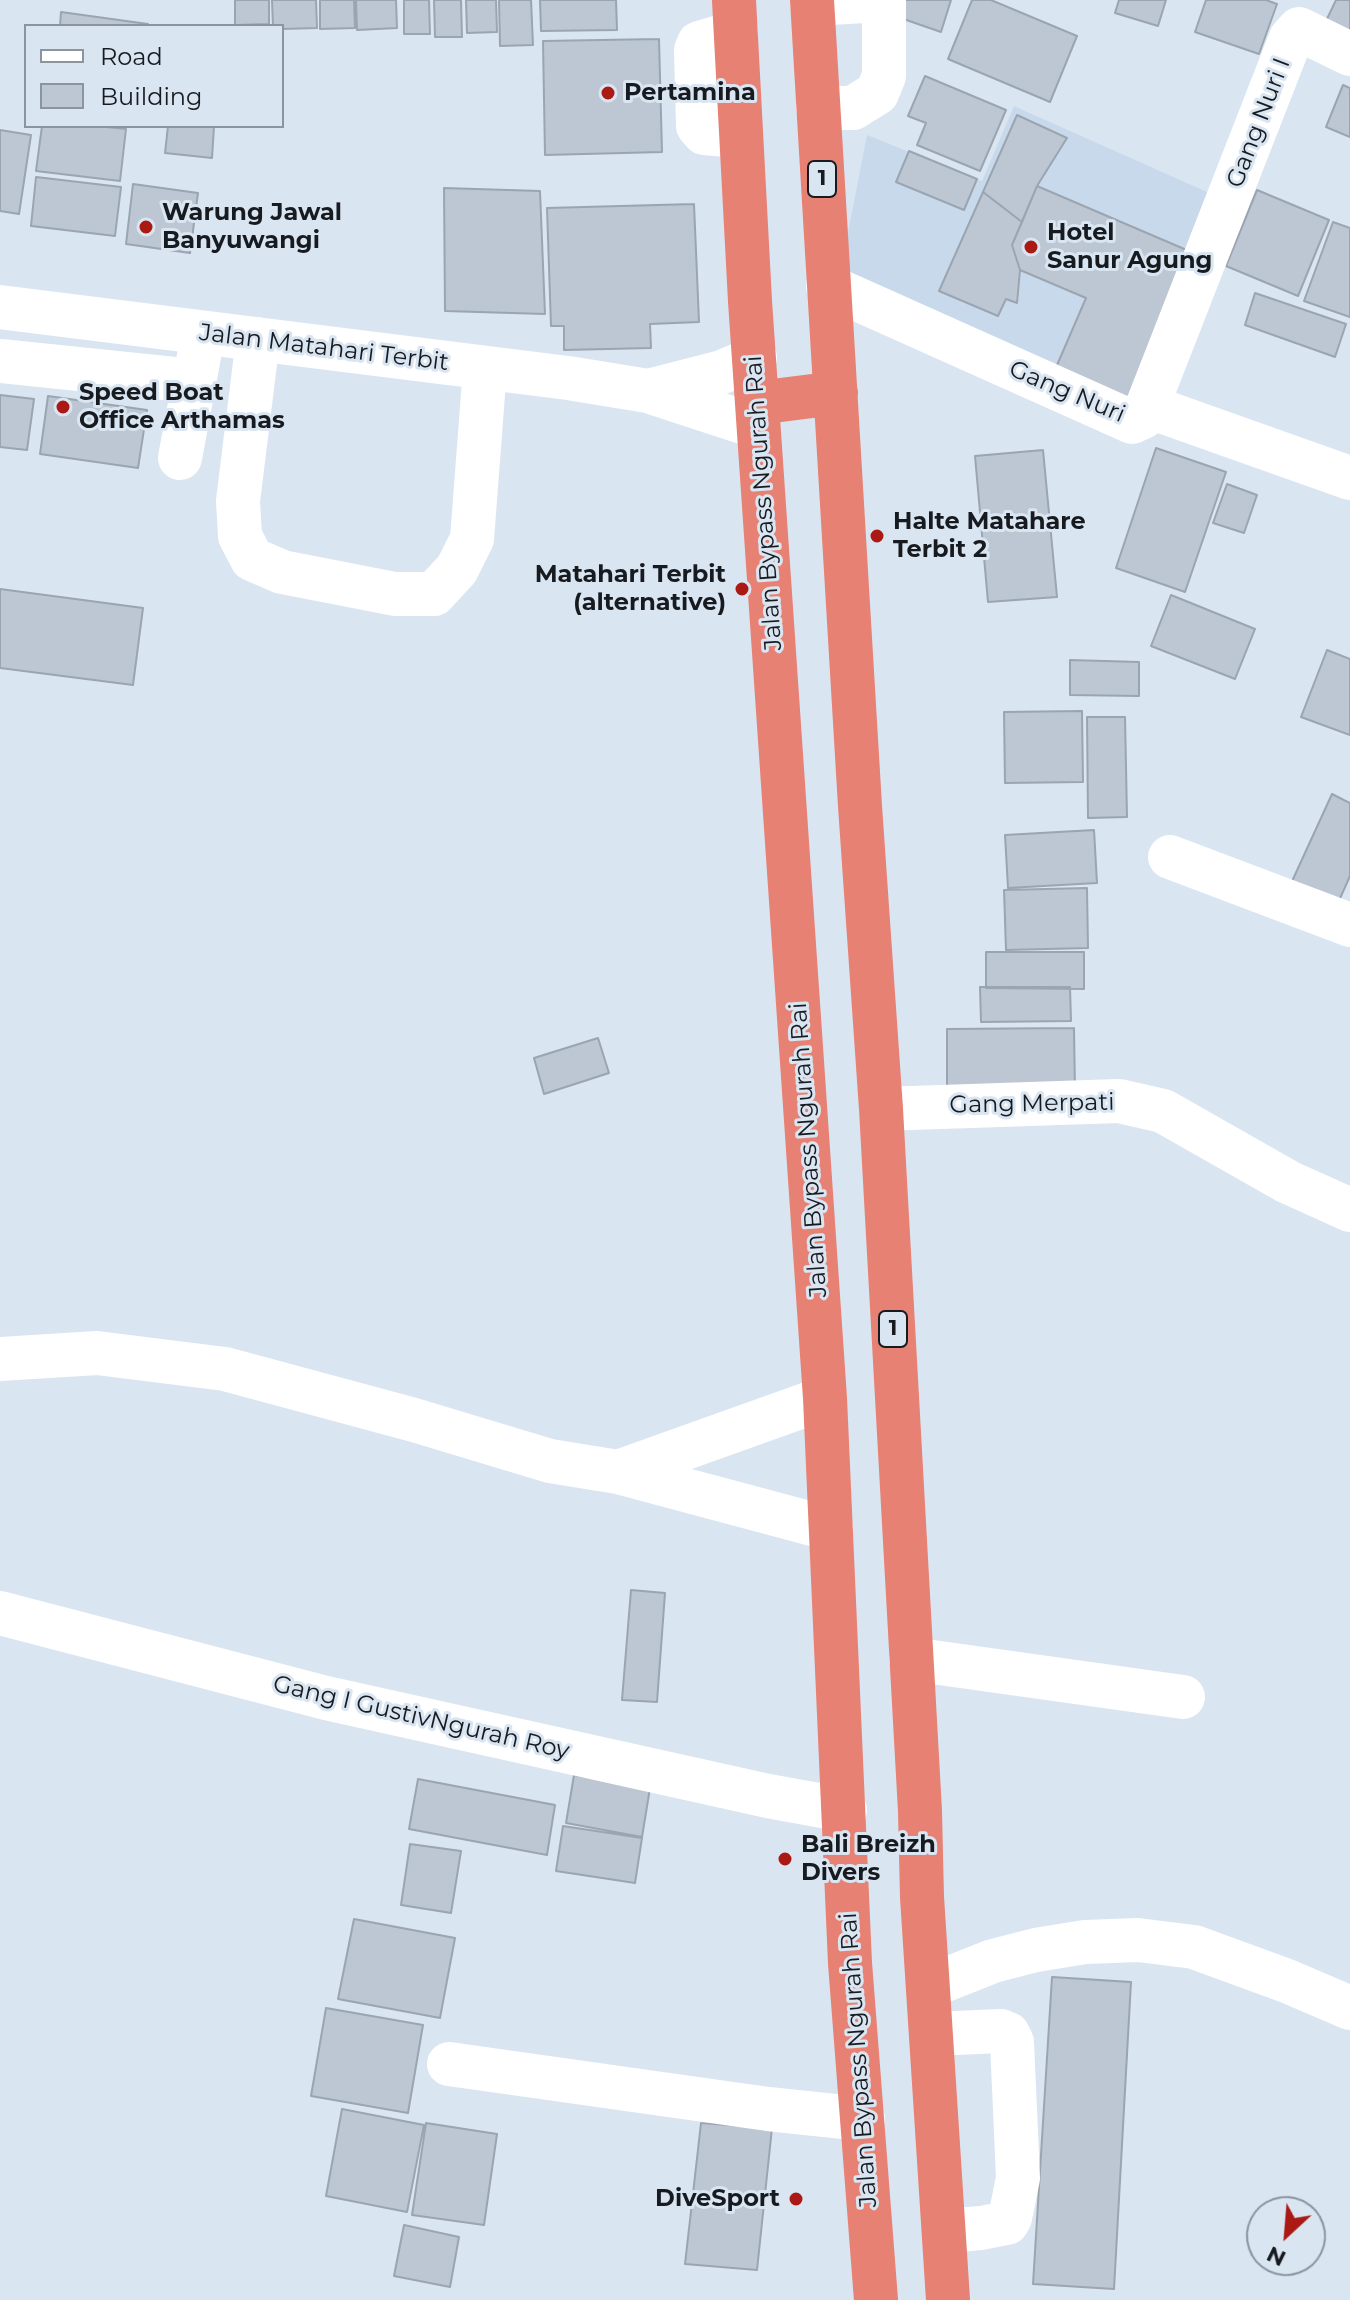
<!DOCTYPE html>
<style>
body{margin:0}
#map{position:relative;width:1350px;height:2300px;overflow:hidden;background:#dae5f2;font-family:Montserrat,sans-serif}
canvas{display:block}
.legend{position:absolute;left:24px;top:24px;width:260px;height:104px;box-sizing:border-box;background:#dae5f2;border:2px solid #8c949e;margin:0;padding:10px 14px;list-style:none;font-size:24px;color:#171b20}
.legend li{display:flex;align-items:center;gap:16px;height:40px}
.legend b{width:40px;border:2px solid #8c949e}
.north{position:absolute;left:1246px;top:2196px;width:80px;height:80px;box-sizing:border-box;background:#dae5f2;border:2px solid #8c949e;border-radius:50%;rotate:206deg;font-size:22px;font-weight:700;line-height:32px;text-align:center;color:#171b20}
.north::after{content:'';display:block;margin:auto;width:28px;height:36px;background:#ab1915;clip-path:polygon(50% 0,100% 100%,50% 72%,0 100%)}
</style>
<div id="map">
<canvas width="1350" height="2300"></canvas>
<ul class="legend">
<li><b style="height:10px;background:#fff"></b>Road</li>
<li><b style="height:22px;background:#bcc7d3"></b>Building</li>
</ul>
<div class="north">N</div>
</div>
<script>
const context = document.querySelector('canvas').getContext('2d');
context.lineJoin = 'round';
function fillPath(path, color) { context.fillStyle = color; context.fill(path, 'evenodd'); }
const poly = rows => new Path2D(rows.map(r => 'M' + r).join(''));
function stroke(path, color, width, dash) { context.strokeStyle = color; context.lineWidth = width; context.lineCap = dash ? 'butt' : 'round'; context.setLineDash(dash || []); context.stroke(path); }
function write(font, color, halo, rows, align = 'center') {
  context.font = font + ' Montserrat,sans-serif'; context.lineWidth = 6; context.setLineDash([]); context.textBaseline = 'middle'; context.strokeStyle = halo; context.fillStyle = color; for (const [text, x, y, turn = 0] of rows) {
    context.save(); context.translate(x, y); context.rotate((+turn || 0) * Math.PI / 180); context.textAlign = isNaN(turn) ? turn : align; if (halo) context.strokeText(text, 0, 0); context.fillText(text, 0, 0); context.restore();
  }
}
fillPath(poly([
 [1014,106,1234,204,1145,417,837,289,867,135,982,181]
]), '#c9d9ec');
const building = poly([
 [235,0,269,0,269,24,235,25,235,0],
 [272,0,316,0,317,28,282,29,282,26,273,26,272,0],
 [320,0,354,0,355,28,320,29,320,0],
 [356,0,396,0,397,28,357,30,356,0],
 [404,0,429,0,430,34,404,34,404,0],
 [434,0,461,0,462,37,435,37,434,0],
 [466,0,496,0,497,32,467,33,466,0],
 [499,0,531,0,533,45,500,46,499,0],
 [540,0,616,0,617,30,541,31,540,0],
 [893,0,951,0,941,32,889,14,893,0],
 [972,0,991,0,1077,36,1050,102,948,59,972,0],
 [1119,0,1166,0,1158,26,1115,13,1119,0],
 [1206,0,1266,0,1277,4,1259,54,1195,32,1206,0],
 [1336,0,1350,0,1350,35,1325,23,1336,0],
 [61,12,148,24,148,26,60,26,61,12],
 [659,39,662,152,545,155,543,41,659,39],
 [925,76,1006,110,980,171,917,145,926,123,908,116,925,76],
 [1343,85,1350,88,1350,137,1326,127,1343,85],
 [1017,115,1067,138,1037,186,1022,222,983,192,1017,115],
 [42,126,96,126,126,129,120,181,36,171,42,126],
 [168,126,214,126,212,158,165,153,168,126],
 [0,130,31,135,19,214,0,211,0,130],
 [909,151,977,179,964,210,896,182,909,151],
 [36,177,121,187,115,236,31,226,36,177],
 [133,184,198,193,190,253,126,244,133,184],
 [1037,186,1196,254,1129,412,1051,379,1086,298,1020,270,1012,245,1037,186],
 [444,188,540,191,545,314,445,311,444,188],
 [1257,190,1329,220,1298,296,1226,266,1257,190],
 [983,192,1022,222,1012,245,1020,270,1017,303,1006,299,998,316,939,291,983,192],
 [694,204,699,322,650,324,651,348,564,350,564,326,551,326,547,208,694,204],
 [1333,222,1350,228,1350,317,1304,301,1333,222],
 [1255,293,1346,324,1335,357,1245,325,1255,293],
 [0,395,34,399,27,450,0,447,0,395],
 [48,396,147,410,138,468,40,454,48,396],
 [1156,448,1226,472,1185,592,1116,568,1156,448],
 [1043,450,1057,597,988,602,975,456,1043,450],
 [1227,484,1257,495,1244,533,1213,523,1227,484],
 [0,589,143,608,133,685,0,668,0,589],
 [1171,595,1255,629,1235,679,1151,646,1171,595],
 [1327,650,1350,659,1350,735,1301,717,1327,650],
 [1070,660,1139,662,1139,696,1070,695,1070,660],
 [1082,711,1083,782,1005,783,1004,712,1082,711],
 [1087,717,1125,717,1127,817,1088,818,1087,717],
 [1332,794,1350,803,1350,876,1334,912,1288,890,1332,794],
 [1094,830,1097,883,1008,888,1005,835,1094,830],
 [1087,888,1088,948,1006,950,1004,890,1087,888],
 [986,952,1084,952,1084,989,986,988,986,952],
 [980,987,1070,987,1071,1021,981,1022,980,987],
 [1074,1028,1075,1094,947,1094,947,1029,1074,1028],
 [598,1038,609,1073,544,1094,534,1058,598,1038],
 [631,1590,665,1593,657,1702,622,1700,631,1590],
 [574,1775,650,1788,642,1837,566,1823,574,1775],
 [418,1779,555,1805,547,1855,409,1829,418,1779],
 [563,1826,642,1838,635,1883,556,1871,563,1826],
 [410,1844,461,1851,451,1913,401,1905,410,1844],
 [354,1919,455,1938,440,2018,338,1999,354,1919],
 [1052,1977,1131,1982,1114,2289,1033,2284,1052,1977],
 [326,2008,423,2025,408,2113,311,2096,326,2008],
 [342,2109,424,2125,407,2212,326,2196,342,2109],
 [426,2123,497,2134,484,2225,412,2215,426,2123],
 [701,2123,772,2128,757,2270,685,2264,701,2123],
 [404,2225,459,2237,450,2287,394,2276,404,2225]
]);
fillPath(building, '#bcc7d3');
stroke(building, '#9ba5b1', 2);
stroke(poly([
 [812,4,882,0],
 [736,32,699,43,696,50,698,126,704,133,740,136],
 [818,108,853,108,877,93,884,76,884,0],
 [828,286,1132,422,1143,417,1291,38,1299,29,1350,54],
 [0,307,568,378,648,391,758,427],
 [258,339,238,501,240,536,252,559,282,572,395,594,434,594,457,569,472,539,485,368],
 [0,361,194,381],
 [648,391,722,372,755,358],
 [1147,406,1350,478],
 [180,458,200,351],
 [1170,857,1350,925],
 [881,1109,1119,1101,1163,1111,1288,1182,1350,1210],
 [0,1359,97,1353,225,1369,414,1420,550,1461,618,1472,831,1529],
 [618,1472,825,1398],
 [0,1613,326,1698,768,1796,845,1810],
 [911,1659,1183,1697],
 [930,1986,993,1961,1036,1950,1085,1942,1138,1940,1194,1947,1287,1981,1350,2008],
 [932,2034,1001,2031,1008,2034,1012,2042,1018,2178,1010,2218,1007,2223,981,2228,945,2231],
 [449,2064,768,2109,863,2119]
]), '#fff', 44);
stroke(poly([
 [734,0,750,301,825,1398,850,1963,876,2300],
 [812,0,860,806,881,1109,920,1811,922,1897,948,2300],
 [757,403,836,393]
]), '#e78173', 44);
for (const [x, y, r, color] of [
 [608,93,8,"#ab1915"],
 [146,227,8,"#ab1915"],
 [1031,247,8,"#ab1915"],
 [63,407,8,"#ab1915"],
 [877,536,8,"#ab1915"],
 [742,589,8,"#ab1915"],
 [785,1859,8,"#ab1915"],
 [796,2199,8,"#ab1915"]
]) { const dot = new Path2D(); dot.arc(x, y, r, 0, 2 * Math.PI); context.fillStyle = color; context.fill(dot); stroke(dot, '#dae5f2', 3); }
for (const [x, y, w] of [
 [822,179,28],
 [893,1329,28]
]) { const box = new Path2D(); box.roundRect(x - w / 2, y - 18, w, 36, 6); context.fillStyle = '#dae5f2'; context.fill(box); stroke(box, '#171b20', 2); }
write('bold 22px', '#171b20', null, [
 ["1",822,179],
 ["1",893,1329]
]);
write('bold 24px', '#171b20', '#dae5f2', [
 ["Pertamina",624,93],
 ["Warung Jawal",162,213],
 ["Banyuwangi",162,241],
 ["Hotel",1047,233],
 ["Sanur Agung",1047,261],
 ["Speed Boat",79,393],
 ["Office Arthamas",79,421],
 ["Halte Matahare",893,522],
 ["Terbit 2",893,550],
 ["Matahari Terbit",726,575,"right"],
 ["(alternative)",726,603,"right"],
 ["Bali Breizh",801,1845],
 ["Divers",801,1873],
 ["DiveSport",780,2199,"right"]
], 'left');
write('24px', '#171b20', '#dae5f2', [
 ["Gang Nuri I",1259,123,-69],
 ["Jalan Matahari Terbit",324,348,7],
 ["Gang Nuri",1067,392,23],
 ["Jalan Bypass Ngurah Rai",764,503,-94],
 ["Gang Merpati",1032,1104,-1],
 ["Jalan Bypass Ngurah Rai",809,1150,-94],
 ["Gang I GustivNgurah Roy",421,1718,13],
 ["Jalan Bypass Ngurah Rai",859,2060,-94]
]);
</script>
